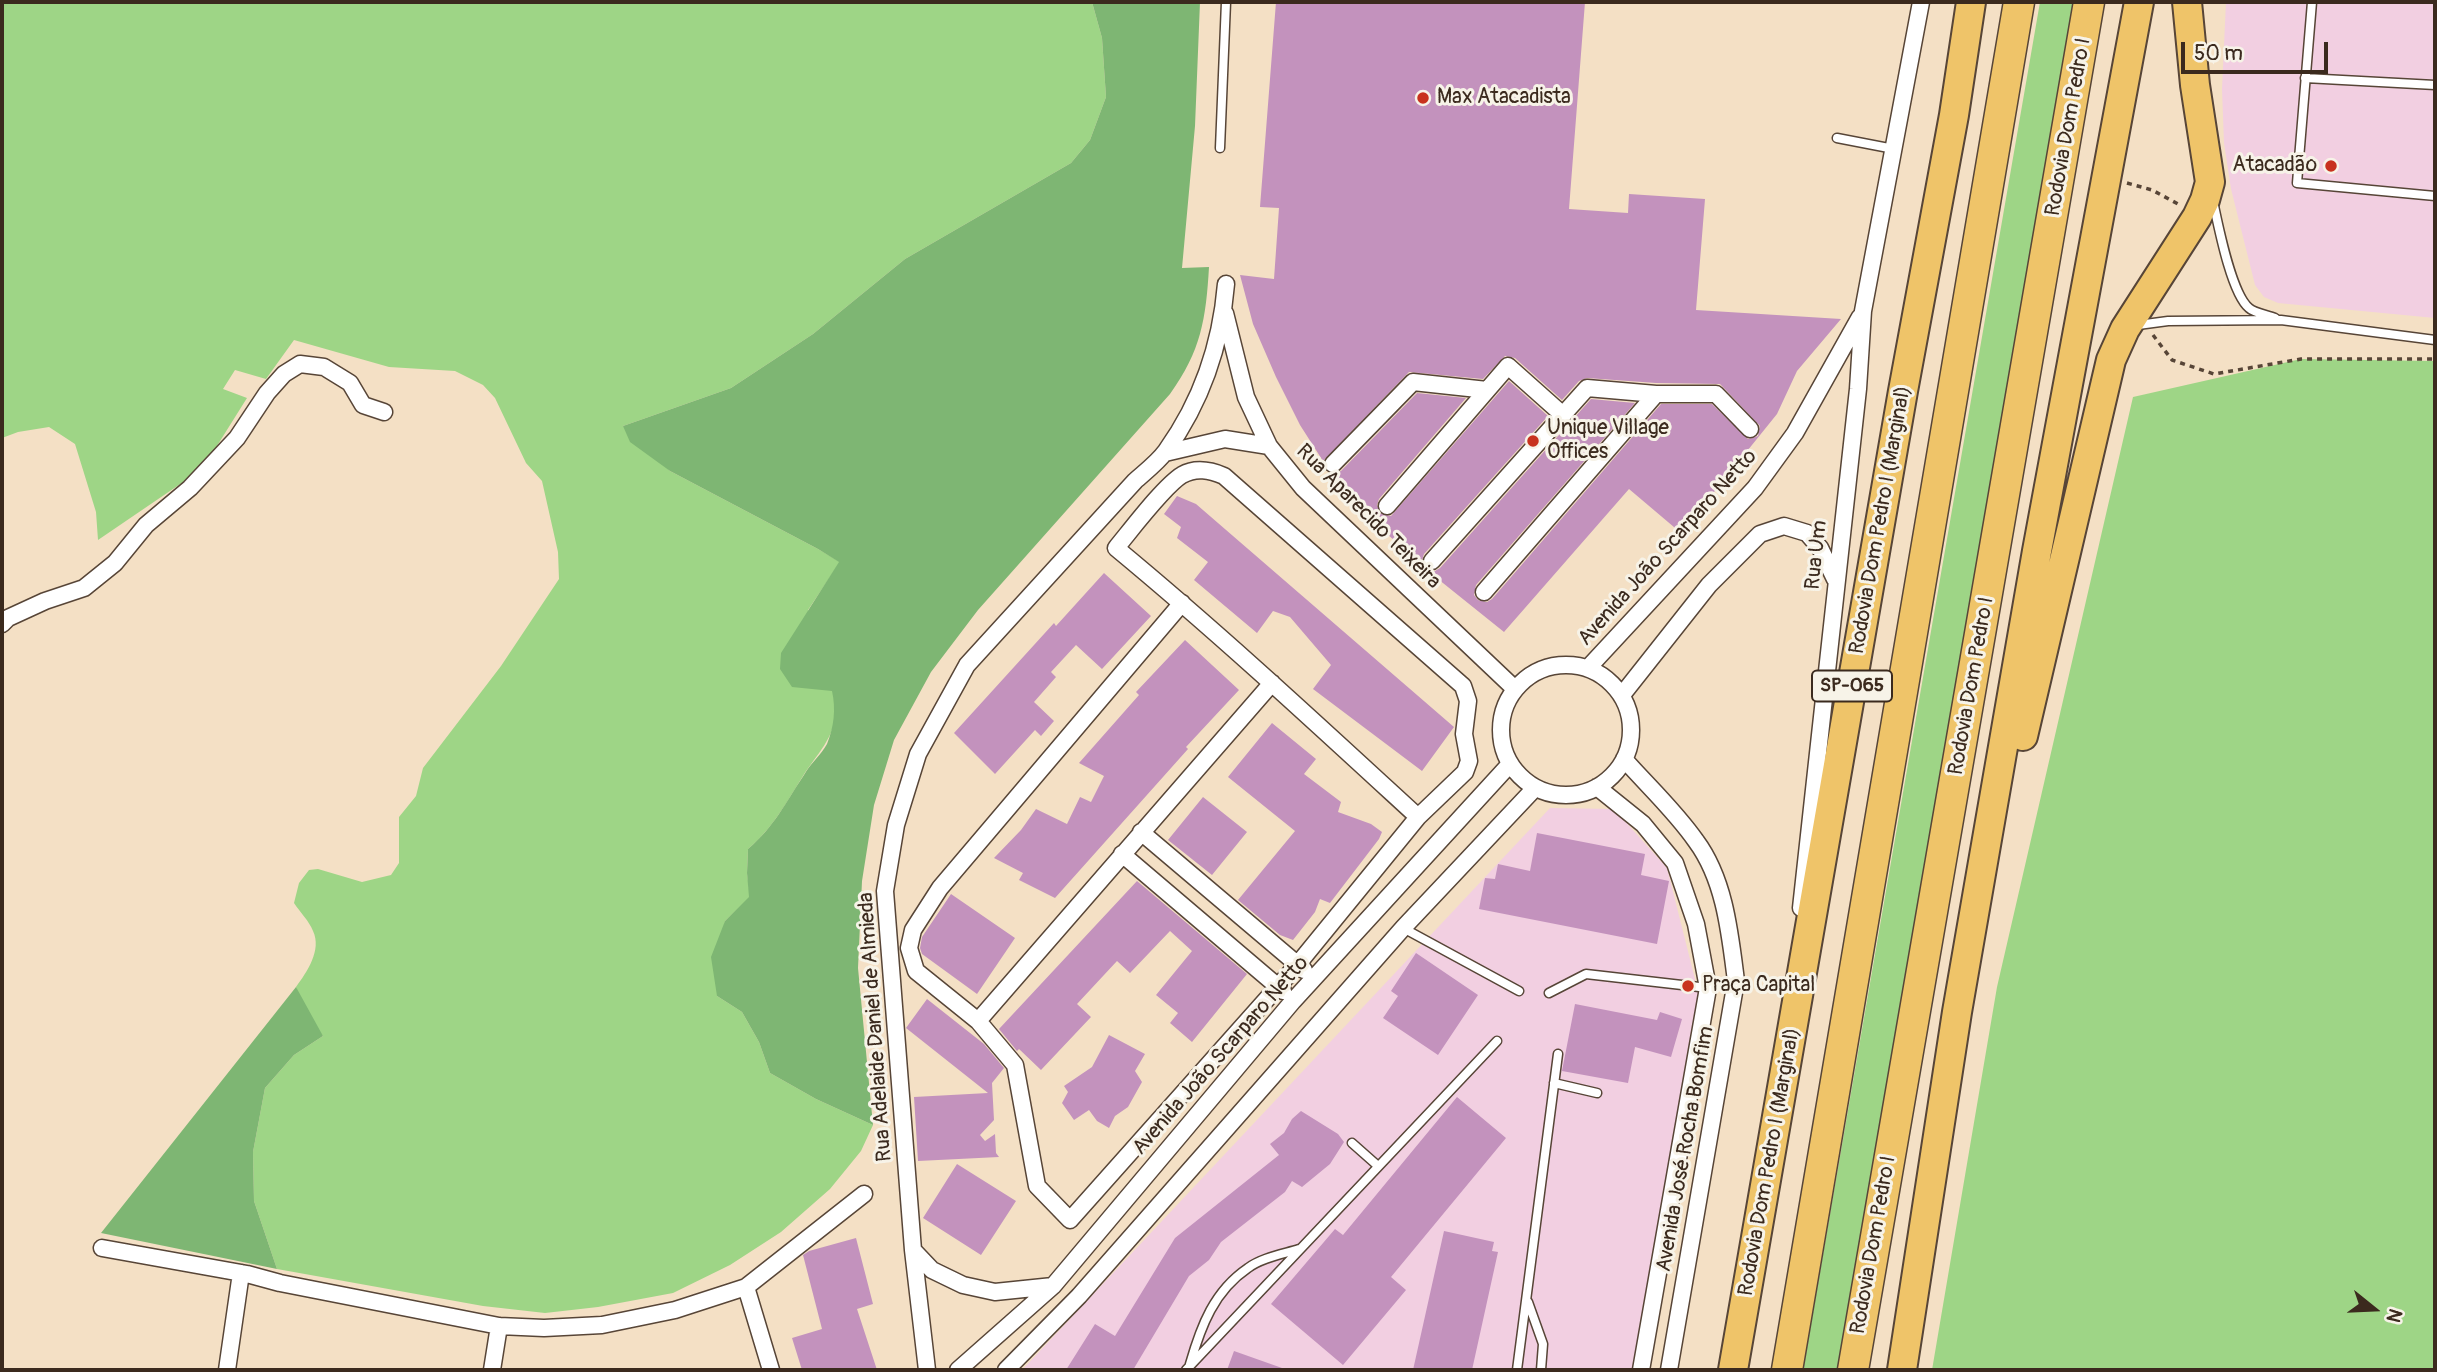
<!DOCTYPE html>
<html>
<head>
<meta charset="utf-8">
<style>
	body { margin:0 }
	#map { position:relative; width:2437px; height:1372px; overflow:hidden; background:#f4e0c5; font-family:Pangolin,sans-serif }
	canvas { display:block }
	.frame { position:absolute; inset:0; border:4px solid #3b2a1e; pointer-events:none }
	.north { position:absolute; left:2339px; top:1274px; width:70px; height:70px; -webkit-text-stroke:5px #f7f3e8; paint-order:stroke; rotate:108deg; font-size:19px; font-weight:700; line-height:28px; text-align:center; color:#3b2a1e }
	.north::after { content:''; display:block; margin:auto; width:24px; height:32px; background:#3b2a1e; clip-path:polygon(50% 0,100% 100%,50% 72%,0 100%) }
	.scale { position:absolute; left:2181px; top:42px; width:147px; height:32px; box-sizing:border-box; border:4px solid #3b2a1e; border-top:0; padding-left:9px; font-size:21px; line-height:24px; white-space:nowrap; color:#3b2a1e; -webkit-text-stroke:5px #f7f3e8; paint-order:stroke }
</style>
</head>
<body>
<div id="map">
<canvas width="2437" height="1372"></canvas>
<div class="frame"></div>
<div class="north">N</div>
<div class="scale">50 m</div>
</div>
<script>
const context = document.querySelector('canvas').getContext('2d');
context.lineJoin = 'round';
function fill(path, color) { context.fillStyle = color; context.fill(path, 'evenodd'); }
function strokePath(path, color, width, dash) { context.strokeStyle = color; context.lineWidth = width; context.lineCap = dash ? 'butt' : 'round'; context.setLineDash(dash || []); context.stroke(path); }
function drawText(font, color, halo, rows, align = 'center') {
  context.font = font + ' Pangolin,sans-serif'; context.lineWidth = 6; context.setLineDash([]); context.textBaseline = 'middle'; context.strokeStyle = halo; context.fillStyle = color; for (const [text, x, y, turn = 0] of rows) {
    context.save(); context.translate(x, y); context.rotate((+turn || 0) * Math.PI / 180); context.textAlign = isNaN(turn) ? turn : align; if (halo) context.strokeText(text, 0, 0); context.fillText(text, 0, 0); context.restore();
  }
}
const built = new Path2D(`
	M2226,2H2435V318L2278,303L2264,297L2255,285L2231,189L2224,143L2222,89Z
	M1550,808L1614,809L1667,868L1699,995L1634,1370H1022Z`);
const green = new Path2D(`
	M2,2H1092L1102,38L1106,97L1090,140L1071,163L905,259L813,334L731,388L623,426L670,471L818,549L840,562L808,610C816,636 835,684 836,709C836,737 816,755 803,776C786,803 773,828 748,849L747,873L750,897L725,921L717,996L742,1012L759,1042L770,1073L816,1099L873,1125L861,1151L830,1189L781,1232L730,1265L673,1293L598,1307L545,1313L483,1306L277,1269L254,1201L253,1152L265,1088L294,1055L323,1036L303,1014L296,987C307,972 322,950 313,931C309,921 300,912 294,903L299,883L309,870L318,869L362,882L391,875L399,863V817L416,796L423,768L501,666L559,579L558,552L542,481L526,463L495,398L483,385L455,371L389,367L294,340L266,379L235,370L223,389L247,398L215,449L192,476L98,540L96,512L75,444L49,427L18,432L2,438Z
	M2040,2H2076L2015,340L1839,1370H1803Z
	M2301,359L2435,361V1370H1932L1997,987L2133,397Z`);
const forest = new Path2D(`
	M1092,2H1200L1195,126L1182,268L1209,267C1206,319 1201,351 1170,394L978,610L931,672L894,740L874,805L862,881L858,968L873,1125L816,1099L770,1073L759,1042L742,1012L717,996L711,957L725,921L749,897L747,873L748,849C775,826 785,803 804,775C810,764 821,755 827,744C834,727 836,709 832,691L792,687L780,669L781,653L839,562L818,549L670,471L630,442L623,426L731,388L813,334L905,259L1071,163L1090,140L1106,97L1102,38Z
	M296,987L323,1036L294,1055L265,1088L253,1152L254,1201L277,1269L101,1233Z`);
const building = new Path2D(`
	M1276,2H1585L1569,209L1628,213L1629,194L1705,199L1696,310L1841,319L1797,371L1777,414L1681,533L1629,489L1504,632L1428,571H1435L1440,568L1591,399L1635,403L1476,585L1474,595L1478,600L1487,602L1492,599L1661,404H1712L1748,439L1758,436L1760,426L1720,384L1656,383L1587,378L1579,381L1562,400L1515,358L1505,356L1483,379L1409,372L1323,461L1300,425L1276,377L1253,324L1240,275L1274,279L1279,208L1260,207Z
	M1509,381L1548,416L1424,554L1422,560L1423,566L1377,525L1332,474L1341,471L1417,393L1466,398L1379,499L1377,505L1380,513L1391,516Z
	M1177,496L1196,504L1454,727L1422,771L1313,689L1331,665L1290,617L1273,611L1257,633L1194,580L1208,562L1177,538L1181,527L1164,514Z
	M1104,573L1151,616L1102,669L1076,645L1051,672L1056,677L1034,702L1054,721L1041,736L1035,730L995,774L954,733L1054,623L1056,626Z
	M1185,640L1239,690L1186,747L1188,749L1055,898L1019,880L1023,873L994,858L1021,830L1036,809L1067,824L1080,797L1091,802L1104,776L1079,763L1139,695L1136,692Z
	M1272,723L1316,759L1304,774L1341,802L1338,812L1371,824L1382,832L1379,839L1330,903L1320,899L1315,912L1293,940L1280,935L1238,900L1295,831L1228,777Z
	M1203,797L1247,832L1212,875L1168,840Z
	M1537,833L1645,854L1641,875L1669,881L1657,944L1479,909L1485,878L1495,879L1498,864L1530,871Z
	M1137,881L1247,974L1192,1042L1170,1023L1178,1013L1156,995L1192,951L1170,931L1130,973L1117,961L1077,1004L1091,1017L1041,1070L1019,1049L1017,1051L999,1029Z
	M951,894L1015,938L977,994L922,954L920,948L922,937Z
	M1416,953L1478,995L1438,1055L1383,1018L1398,996L1391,991Z
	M927,999L984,1044L1004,1068L992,1083L994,1120L980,1135L985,1141L995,1134L996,1153L999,1157L918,1161L914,1097L988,1093L906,1028Z
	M1575,1004L1657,1020L1660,1012L1682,1019L1671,1057L1635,1047L1628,1083L1562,1071Z
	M1109,1035L1145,1054L1135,1071L1142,1082L1128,1107L1115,1116L1109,1128L1097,1121L1089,1110L1074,1120L1062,1103L1068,1092L1064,1086L1092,1067Z
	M1457,1097L1506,1138L1391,1277L1406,1290L1343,1365L1271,1304L1335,1229L1343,1235Z
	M1301,1111L1338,1134L1344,1142L1330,1164L1302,1187L1292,1181L1285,1192L1221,1242L1209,1260L1189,1276L1133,1370H1066L1095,1324L1115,1336L1175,1238L1279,1155L1270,1144L1284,1133L1292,1119Z
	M957,1164L1016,1201L981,1255L923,1218Z
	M1444,1231L1494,1242L1492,1251L1498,1252L1472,1370H1413Z
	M856,1238L873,1304L857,1309L877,1370H802L792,1338L822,1329L803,1255L809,1251Z
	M1234,1351L1282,1368L1281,1370H1227Z`);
const path = new Path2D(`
	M2127,183L2152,190L2178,204
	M2153,335L2172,360L2214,374L2301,359H2435`);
const service = new Path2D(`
	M2312,2L2297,183L2435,196
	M2305,78L2435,85
	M1837,138L1894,149
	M1220,148L1226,2
	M2213,201C2218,224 2231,293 2249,308C2254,313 2268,315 2275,318
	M2138,325L2168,321L2281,320L2435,340
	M1403,928L1519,991
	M1549,993L1586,974L1708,988
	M1554,1083L1597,1093
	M1352,1143L1378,1166
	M1528,1302L1543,1344L1541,1370
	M1190,1364C1201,1326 1214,1291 1248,1268C1261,1258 1283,1254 1299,1249
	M1186,1370L1497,1041
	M1517,1370L1558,1054`);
const minor = new Path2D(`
	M1225,313L1246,397L1269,446L1303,488L1515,689
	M1165,453L1225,439L1269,446
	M1333,464L1413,382L1487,390
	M1387,506L1508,366L1563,415
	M1432,561L1587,388L1656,394H1716L1750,429
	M1484,592L1656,394
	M1182,603L940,888L913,930L909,948L916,971L978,1021L1015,1065L1037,1186L1070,1220L1298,964L1418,817L1465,772L1469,761L1464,734L1468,701L1463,686L1224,476C1210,470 1196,467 1182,475C1164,486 1131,530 1116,548C1220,634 1319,726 1418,817
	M2,624L8,618L45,601L84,588L115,563L146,525L190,488L237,438L267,393L284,374L300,364L324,367L350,383L363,405L384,412
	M1501 730a65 65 0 1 1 130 0a65 65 0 1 1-130 0Z
	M1588,668L1755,488L1795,433L1860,317
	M1622,695L1709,585L1760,534L1784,526L1807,533L1820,548L1835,579
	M1624,759C1648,786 1676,812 1696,841C1725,880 1730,934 1736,981L1669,1370
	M1597,787L1643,824L1675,863L1696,924L1708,988L1641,1370
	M1141,832L1304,970
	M1122,854L1283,991
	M1801,908L1858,389L1863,311L1921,2
	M978,1021L1272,683
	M102,1248L247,1274L280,1283L499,1326L544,1328L602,1325L675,1310L746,1287L864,1194
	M913,1250L932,1270L963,1285L995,1292L1053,1286
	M746,1287L771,1370
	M227,1370L241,1273
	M492,1370L499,1326
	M927,1370L913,1250L885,891L896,825L918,754L967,665L1135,481C1145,472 1158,462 1166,451C1201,402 1221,344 1226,284
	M958,1370L1053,1286L1293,1001L1510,764
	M1006,1370L1079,1296L1403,928L1535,788`);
const trunk = new Path2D(`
	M2023,736L2111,360L2125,329L2197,217L2205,200L2210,182L2195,85L2187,2
	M1733,1370L1903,391L1954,115L1971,2
	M1902,1370L1957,1012L2037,551L2139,2`);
const motorway = new Path2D(`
	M1787,1370L2019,2
	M1853,1370L2089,2`);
const markers = [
	[1423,98,7,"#c8321e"],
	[2331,166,7,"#c8321e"],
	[1533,441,7,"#c8321e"],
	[1688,986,7,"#c8321e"]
];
const shields = [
	[1852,686,80]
];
const shieldNames = [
	["SP-065",1852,686]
];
const poiNames = [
	["Max Atacadista",1437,98],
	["Atacadão",2317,166,"right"],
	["Unique Village",1547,429],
	["Offices",1547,453],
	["Praça Capital",1702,986]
];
const streetNames = [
	["Rodovia Dom Pedro I",2069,127,-80],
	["Rua Aparecido Teixeira",1368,517,45],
	["Rodovia Dom Pedro I (Marginal)",1881,520,-80],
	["Avenida João Scarparo Netto",1668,548,-48],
	["Rua Um",1817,555,-84],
	["Rodovia Dom Pedro I",1972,686,-80],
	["Rua Adelaide Daniel de Almieda",876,1027,-94],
	["Avenida João Scarparo Netto",1221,1056,-49],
	["Avenida José Rocha Bomfim",1686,1149,-80],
	["Rodovia Dom Pedro I (Marginal)",1770,1162,-80],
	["Rodovia Dom Pedro I",1874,1245,-80]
];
fill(built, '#f2cfe1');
fill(green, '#9ed586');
fill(forest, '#7eb673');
fill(building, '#c392bd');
strokePath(service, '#574537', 11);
strokePath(minor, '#574537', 19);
strokePath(trunk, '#574537', 32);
strokePath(motorway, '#574537', 33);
strokePath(path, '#574537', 3.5, [5, 5]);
strokePath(service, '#fff', 8);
strokePath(minor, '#fff', 16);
strokePath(trunk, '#efc469', 28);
strokePath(motorway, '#efc469', 30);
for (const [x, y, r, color] of markers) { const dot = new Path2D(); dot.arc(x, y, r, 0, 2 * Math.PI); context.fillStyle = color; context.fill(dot); strokePath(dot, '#f7f3e8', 2.5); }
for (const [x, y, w] of shields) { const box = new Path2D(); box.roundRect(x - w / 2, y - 15.5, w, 31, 5); context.fillStyle = '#f7f3e8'; context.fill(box); strokePath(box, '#3b2a1e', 2); }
drawText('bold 19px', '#3b2a1e', null, shieldNames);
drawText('21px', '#3b2a1e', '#f7f3e8', poiNames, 'left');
drawText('21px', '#3b2a1e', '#f7f3e8', streetNames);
</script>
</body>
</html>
